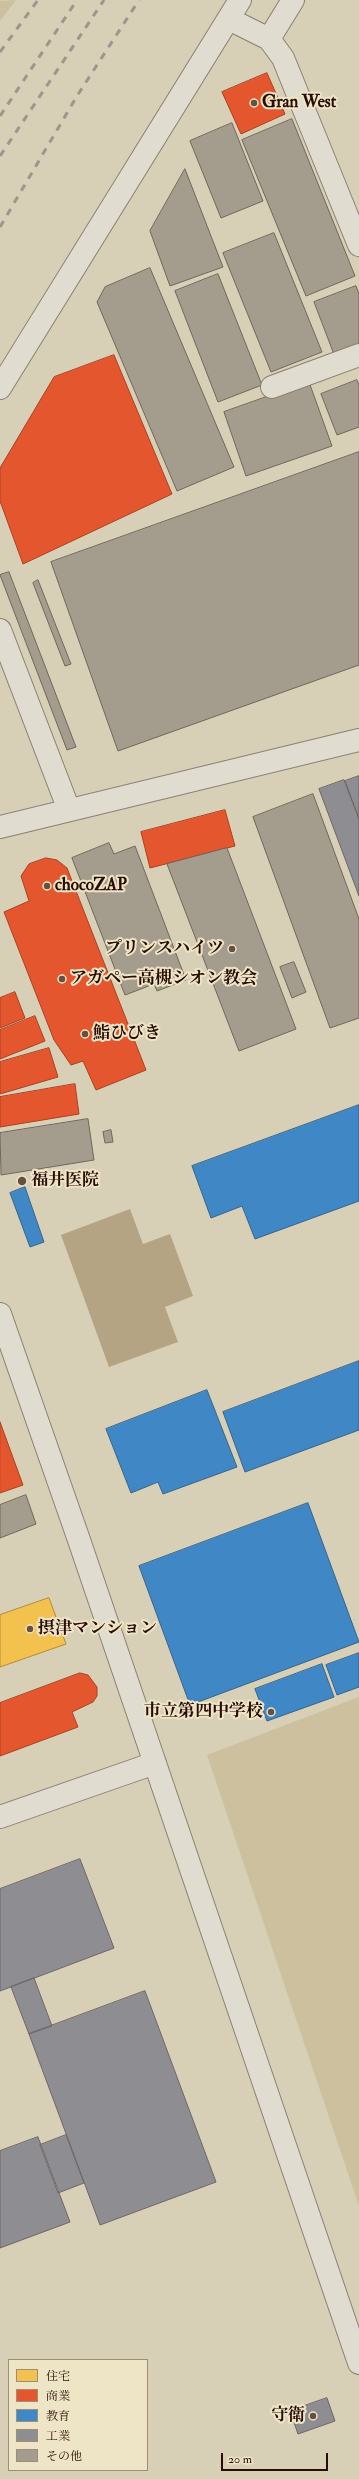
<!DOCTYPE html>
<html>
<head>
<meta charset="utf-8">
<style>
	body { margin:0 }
	#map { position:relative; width:359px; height:2479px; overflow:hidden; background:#d7cfb6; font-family:"IM FELL Double Pica","Noto Serif JP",serif }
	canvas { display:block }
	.legend { position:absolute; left:8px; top:2359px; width:140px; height:112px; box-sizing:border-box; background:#eee4c6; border:1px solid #9f8e77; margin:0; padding:5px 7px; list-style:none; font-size:12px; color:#290c01 }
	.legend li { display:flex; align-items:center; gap:8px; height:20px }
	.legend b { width:20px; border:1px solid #9f8e77 }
	.scale { position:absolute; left:221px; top:2453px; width:107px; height:18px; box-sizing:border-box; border:2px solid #290c01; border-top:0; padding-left:5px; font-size:12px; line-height:14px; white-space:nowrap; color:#290c01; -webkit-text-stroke:3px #eee4c6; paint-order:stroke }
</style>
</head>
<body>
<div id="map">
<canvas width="359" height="2479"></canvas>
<ul class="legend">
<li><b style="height:11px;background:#f2c14e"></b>住宅</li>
<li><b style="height:11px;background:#e4572e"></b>商業</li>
<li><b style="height:11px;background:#3f88c5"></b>教育</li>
<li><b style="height:11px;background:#8d8d92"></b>工業</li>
<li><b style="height:11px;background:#a49c8c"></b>その他</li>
</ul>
<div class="scale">20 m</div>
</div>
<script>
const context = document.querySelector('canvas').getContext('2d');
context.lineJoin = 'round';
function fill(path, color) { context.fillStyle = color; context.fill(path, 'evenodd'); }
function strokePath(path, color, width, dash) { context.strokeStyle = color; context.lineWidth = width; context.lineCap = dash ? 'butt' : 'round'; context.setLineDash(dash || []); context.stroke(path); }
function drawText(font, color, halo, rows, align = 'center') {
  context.font = font + ' "IM FELL Double Pica","Noto Serif JP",serif'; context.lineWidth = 4; context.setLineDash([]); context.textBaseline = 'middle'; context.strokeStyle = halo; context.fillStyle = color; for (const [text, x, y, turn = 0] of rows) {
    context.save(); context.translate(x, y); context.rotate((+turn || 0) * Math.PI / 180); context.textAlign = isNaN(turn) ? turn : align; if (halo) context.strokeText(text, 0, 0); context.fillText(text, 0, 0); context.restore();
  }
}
const green = new Path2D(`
	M16,0L0,21V1Z
	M359,1697V2206L207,1755Z`);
const water = new Path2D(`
	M130,1209L143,1244L170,1234L193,1296L165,1307L178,1342L109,1367L61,1235Z`);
const homes = new Path2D(`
	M49,1598L66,1644L0,1667V1615Z`);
const shops = new Path2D(`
	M267,73L285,114L241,134L222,92Z
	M114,355L172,494L23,564L0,501V468L54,377Z
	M225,810L235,846L150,868L141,832Z
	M46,858L57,860L67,868L146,1070L96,1090L83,1061L71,1065L54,1040L4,912L29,901L21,876L29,864Z
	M15,992L25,1018L0,1028V998Z
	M35,1016L45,1041L0,1059V1030Z
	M49,1048L58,1077L0,1094V1062Z
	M75,1084L79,1114L0,1127V1097Z
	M0,1422L23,1485L0,1493Z
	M80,1673L88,1675L97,1687V1696L93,1702L72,1712L78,1727L0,1756V1703Z`);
const schools = new Path2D(`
	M359,1105V1201L255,1239L242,1206L211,1218L192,1166Z
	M25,1187L44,1242L30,1247L10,1193Z
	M359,1361V1430L245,1472L223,1412Z
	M207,1390L237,1467L163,1494L158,1482L131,1493L106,1429Z
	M308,1503L359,1642L190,1705L139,1566Z
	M359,1653V1687L337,1695L326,1665Z
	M322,1664L334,1697L267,1721L255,1689Z`);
const industry = new Path2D(`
	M359,776V819L345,781Z
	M344,780L359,819V896L319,789Z
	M80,1859L114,1948L0,1991V1889Z
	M34,1978L52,2026L29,2034L11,1987Z
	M145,1991L216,2182L100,2225L29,2034Z
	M66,2135L84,2183L58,2193L40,2145Z
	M38,2137L70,2222L0,2248V2151Z
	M327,2398L335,2421L298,2434L290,2411Z`);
const building = new Path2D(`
	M292,119L355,276L306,296L242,140Z
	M232,123L263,201L221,218L190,141Z
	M185,169L223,267L170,286L150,231Z
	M274,233L322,352L271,372L223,253Z
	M150,268L234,467L177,491L97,302L105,287Z
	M218,274L262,385L218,402L175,291Z
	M356,286L359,294V348L335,357L314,302Z
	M357,380L359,385V427L337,435L321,394Z
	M309,382L332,446L246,476L224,412Z
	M359,452V665L118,751L51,562Z
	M9,572L76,747L67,750L0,575Z
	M38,580L71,664L65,666L33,583Z
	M313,794L359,919V1018L330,1028L253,817Z
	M109,843L114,854L135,846L186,980L157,991L154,984L125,995L72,858Z
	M227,848L296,1029L239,1051L167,864Z
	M294,962L306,992L292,998L280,967Z
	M88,1119L94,1160L1,1175L0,1133Z
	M111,1130L113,1142L105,1143L103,1132Z
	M26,1495L36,1524L0,1538V1505Z`);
const minor = new Path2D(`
	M229,19L269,39L283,58L359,245
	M269,39L293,0
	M272,387L359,355
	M0,388L240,0
	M0,630L69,810
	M0,827L359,740
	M0,1314L79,1540L359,2363
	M0,1817L155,1763`);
const rail = new Path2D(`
	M0,52L38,0
	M0,116L77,0
	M0,156L104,0
	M0,227L77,96L139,0`);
const markers = [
	[254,103,4,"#665040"],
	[47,886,4,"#665040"],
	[232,949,4,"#665040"],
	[62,979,4,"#665040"],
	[85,1034,4,"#665040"],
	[22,1181,5,"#665040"],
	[30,1629,4,"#665040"],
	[271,1712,4,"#665040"],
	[313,2416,4,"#665040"]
];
const poiNames = [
	["Gran West",262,103],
	["chocoZAP",55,886],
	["プリンスハイツ",224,949,"right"],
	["アガペー高槻シオン教会",70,979],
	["鮨ひびき",93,1034],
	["福井医院",31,1181],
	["摂津マンション",38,1629],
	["市立第四中学校",263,1712,"right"],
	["守衛",305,2416,"right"]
];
fill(green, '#cdc09f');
fill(water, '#b4a484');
fill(homes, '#f2c14e');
strokePath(homes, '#b68b37', 1);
fill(shops, '#e4572e');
strokePath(shops, '#ac4020', 1);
fill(schools, '#3f88c5');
strokePath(schools, '#38638a', 1);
fill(industry, '#8d8d92');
strokePath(industry, '#6f6666', 1);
fill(building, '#a49c8c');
strokePath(building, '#70675a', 1);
strokePath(minor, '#898072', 24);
strokePath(minor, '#e0dccf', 22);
strokePath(rail, '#9c968c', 3, [7, 7]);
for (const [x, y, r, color] of markers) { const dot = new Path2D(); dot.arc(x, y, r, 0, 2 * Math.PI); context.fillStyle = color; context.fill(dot); strokePath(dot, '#eee4c6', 1.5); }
drawText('bold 17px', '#290c01', '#eee4c6', poiNames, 'left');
</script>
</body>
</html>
